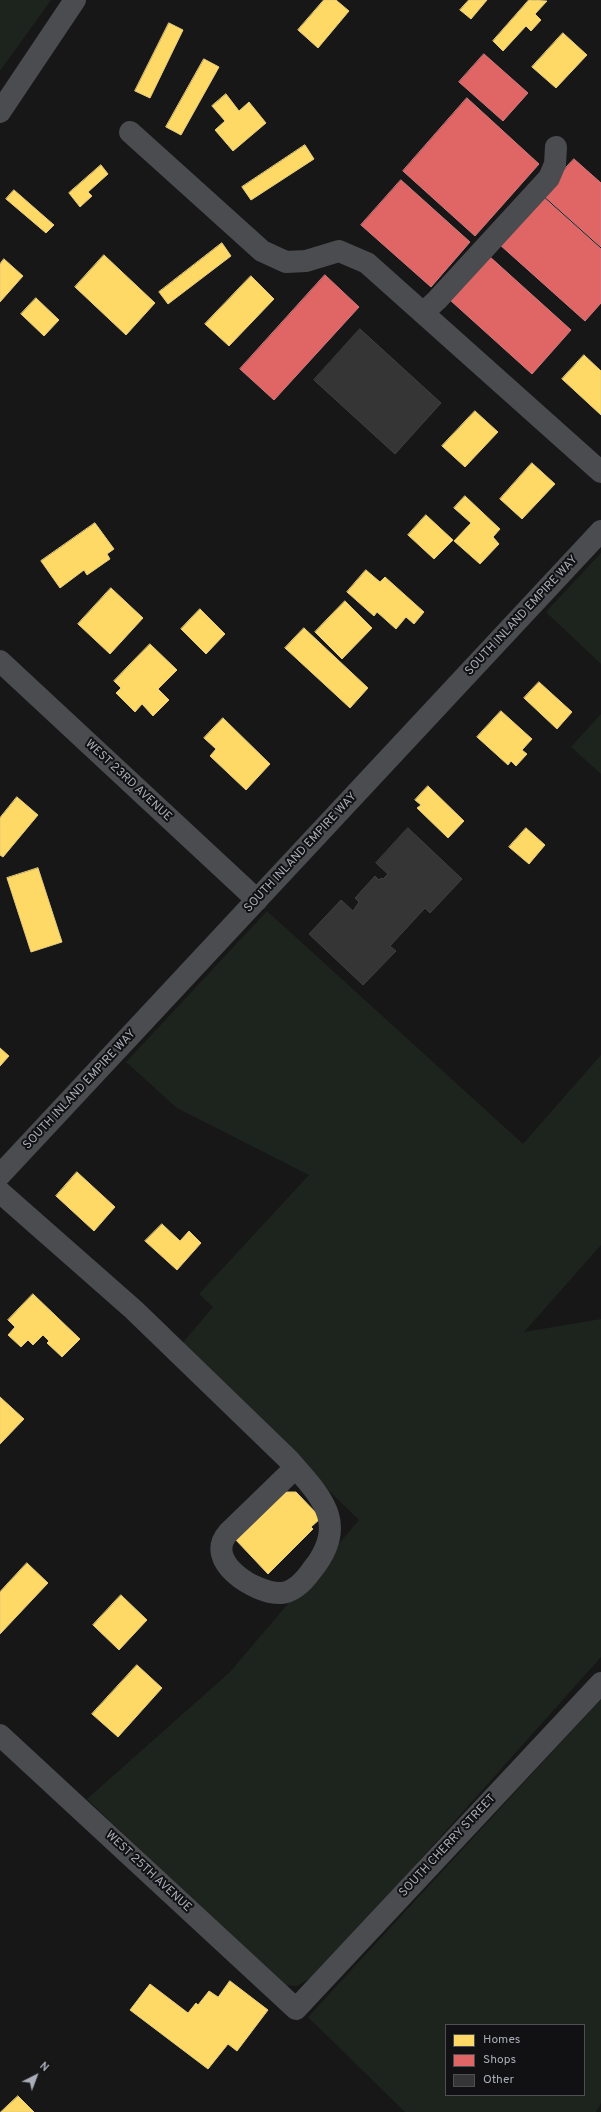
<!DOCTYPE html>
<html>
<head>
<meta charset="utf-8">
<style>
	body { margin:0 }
	#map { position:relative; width:601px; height:2112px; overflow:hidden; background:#171717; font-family:Overpass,sans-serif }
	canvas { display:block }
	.legend { position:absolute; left:445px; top:2024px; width:140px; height:72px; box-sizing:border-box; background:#111113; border:1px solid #4d4f55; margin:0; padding:5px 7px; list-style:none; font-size:12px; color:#a8adb8 }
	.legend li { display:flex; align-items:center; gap:8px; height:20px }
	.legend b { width:20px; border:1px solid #4d4f55 }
	.north { position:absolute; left:16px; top:2056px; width:40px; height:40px; -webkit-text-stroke:3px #111113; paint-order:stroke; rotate:42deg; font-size:11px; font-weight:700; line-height:16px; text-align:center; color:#a8adb8 }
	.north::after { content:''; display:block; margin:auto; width:14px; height:18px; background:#a8adb8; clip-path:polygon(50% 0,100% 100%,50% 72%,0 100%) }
</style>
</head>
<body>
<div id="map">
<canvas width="601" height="2112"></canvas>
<ul class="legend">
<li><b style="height:11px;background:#ffd966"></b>Homes</li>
<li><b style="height:11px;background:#e06666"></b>Shops</li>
<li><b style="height:11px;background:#353536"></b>Other</li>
</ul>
<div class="north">N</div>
</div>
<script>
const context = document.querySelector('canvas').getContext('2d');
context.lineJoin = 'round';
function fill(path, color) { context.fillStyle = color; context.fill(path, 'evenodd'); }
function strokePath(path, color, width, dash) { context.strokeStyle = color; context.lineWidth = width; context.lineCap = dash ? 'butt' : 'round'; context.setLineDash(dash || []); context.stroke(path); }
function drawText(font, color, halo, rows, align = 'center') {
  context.font = font + ' Overpass,sans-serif'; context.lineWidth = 4; context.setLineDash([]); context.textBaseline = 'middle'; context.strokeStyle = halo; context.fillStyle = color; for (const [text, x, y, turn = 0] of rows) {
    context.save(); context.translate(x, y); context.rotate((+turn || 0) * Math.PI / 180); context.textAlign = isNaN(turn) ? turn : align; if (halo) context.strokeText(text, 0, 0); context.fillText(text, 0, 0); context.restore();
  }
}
const green = new Path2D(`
	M0,0H51L0,71Z
	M601,553V664L546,612Z
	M601,714V774L571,747Z
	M267,911L523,1144L601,1055V1245L524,1332L601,1319V1657L319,1973L297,1986L280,1985L87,1799L230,1672L359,1520L180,1346L213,1307L199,1294L309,1175L177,1108L126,1062Z
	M601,1699V2103L596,2112H405L308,2017ZM446,2025H584V2095H446Z`);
const homes = new Path2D(`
	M324,0H336L349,11L318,48L298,30Z
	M469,0H487L471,19L460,10Z
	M529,0L547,1L535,14L541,20L531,31L526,26L503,51L493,41Z
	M169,23L183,30L150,98L135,91Z
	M563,33L587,55L556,88L532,67Z
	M204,59L219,67L181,135L166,127Z
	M226,94L239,111L249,102L266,123L233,151L215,130L225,121L212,106Z
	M305,145L314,159L251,200L242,187Z
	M101,165L108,174L88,192L92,196L80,207L69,193Z
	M14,190L54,225L46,233L6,199Z
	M222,243L231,256L168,304L159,292Z
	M104,255L155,303L126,335L75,287Z
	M4,259L23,276L0,302V264Z
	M251,276L274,299L229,346L205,324Z
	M36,298L59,320L44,336L21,314Z
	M584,355L601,371V415L562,379Z
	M475,411L498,432L465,467L442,446Z
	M532,463L555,484L522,519L500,499Z
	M465,496L500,529L493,537L499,544L480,564L454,541L471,523L454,508Z
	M426,515L453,540L434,559L408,535Z
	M95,523L114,549L107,554L110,559L87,575L84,570L60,588L41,561Z
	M366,570L380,582L385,577L424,612L414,624L406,617L396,629L377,612L374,616L347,592Z
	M111,588L143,618L110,654L78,624Z
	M345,601L372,628L342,659L315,632Z
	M200,609L225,634L206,654L181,629Z
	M304,628L368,688L350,708L285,648Z
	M150,644L177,670L158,689L169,700L153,716L142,704L135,712L116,693L121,688L114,681Z
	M539,682L572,712L557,729L524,698Z
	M501,711L532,739L522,750L527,754L516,766L511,761L508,765L477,737Z
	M223,718L270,764L246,790L210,756L216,749L204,738Z
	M428,786L464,821L448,838L417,808L421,805L415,800Z
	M17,797L38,815L3,857L0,855V818Z
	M526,828L545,845L529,864L509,847Z
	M38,868L62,942L31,952L7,878Z
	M0,1048L9,1056L0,1066Z
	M77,1172L115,1207L94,1231L56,1196Z
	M162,1224L180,1241L189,1231L201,1243L177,1270L145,1241Z
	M33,1294L80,1339L62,1357L47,1343L49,1341L43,1335L33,1345L28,1340L21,1347L8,1335L15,1327L8,1320Z
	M0,1397L24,1419L0,1444Z
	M283,1492H296L321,1518L311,1527L313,1529L268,1574L235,1539Z
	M27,1563L48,1583L0,1634V1592Z
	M121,1595L147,1620L119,1650L93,1625Z
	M137,1665L162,1688L118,1737L92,1714Z
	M230,1981L268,2010L237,2051L228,2044L208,2069L130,2010L150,1984L188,2013L196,2003L198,2005L209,1991L218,1997Z
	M18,2096L34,2112H1Z`);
const shops = new Path2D(`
	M484,54L528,93L503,121L459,82Z
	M467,98L539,164L475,236L403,171Z
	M574,159L601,183V247L542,194Z
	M401,180L470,242L431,287L361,225Z
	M542,196L601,249V303L585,321L499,244Z
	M489,256L571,330L532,374L450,300Z
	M325,275L359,307L274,400L240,369Z`);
const building = new Path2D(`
	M360,329L441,403L395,454L314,380Z
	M408,828L462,879L430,913L425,908L390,946L396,951L363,985L309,934L341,900L353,911L359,902L355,898L375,876L379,880L381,878L383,879L388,874L376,863Z`);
const minor = new Path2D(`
	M0,112L75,0
	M130,132L262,251L286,262L306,261L339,251L367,263L601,472
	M423,313L437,300L549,178L555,164L556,147
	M0,661L257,900
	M0,1175L601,531
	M0,1192L134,1310L289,1460C321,1497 350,1523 312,1570C305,1580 295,1592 281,1593C255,1594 203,1561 228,1533L295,1468
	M0,1735L296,2009L601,1683`);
const streetNames = [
	["SOUTH INLAND EMPIRE WAY",522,616,-47],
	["WEST 23RD AVENUE",128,781,43],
	["SOUTH INLAND EMPIRE WAY",301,853,-47],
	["SOUTH INLAND EMPIRE WAY",80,1090,-47],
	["SOUTH CHERRY STREET",448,1846,-47],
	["WEST 25TH AVENUE",148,1872,43]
];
fill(green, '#1d241e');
fill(homes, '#ffd966');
strokePath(homes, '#e5cc7f', 1);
fill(shops, '#e06666');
strokePath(shops, '#cf7b7f', 1);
fill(building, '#353536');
strokePath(building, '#3f4043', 1);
strokePath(minor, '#4b4c50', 22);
drawText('12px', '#a8adb8', '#111113', streetNames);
</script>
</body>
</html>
